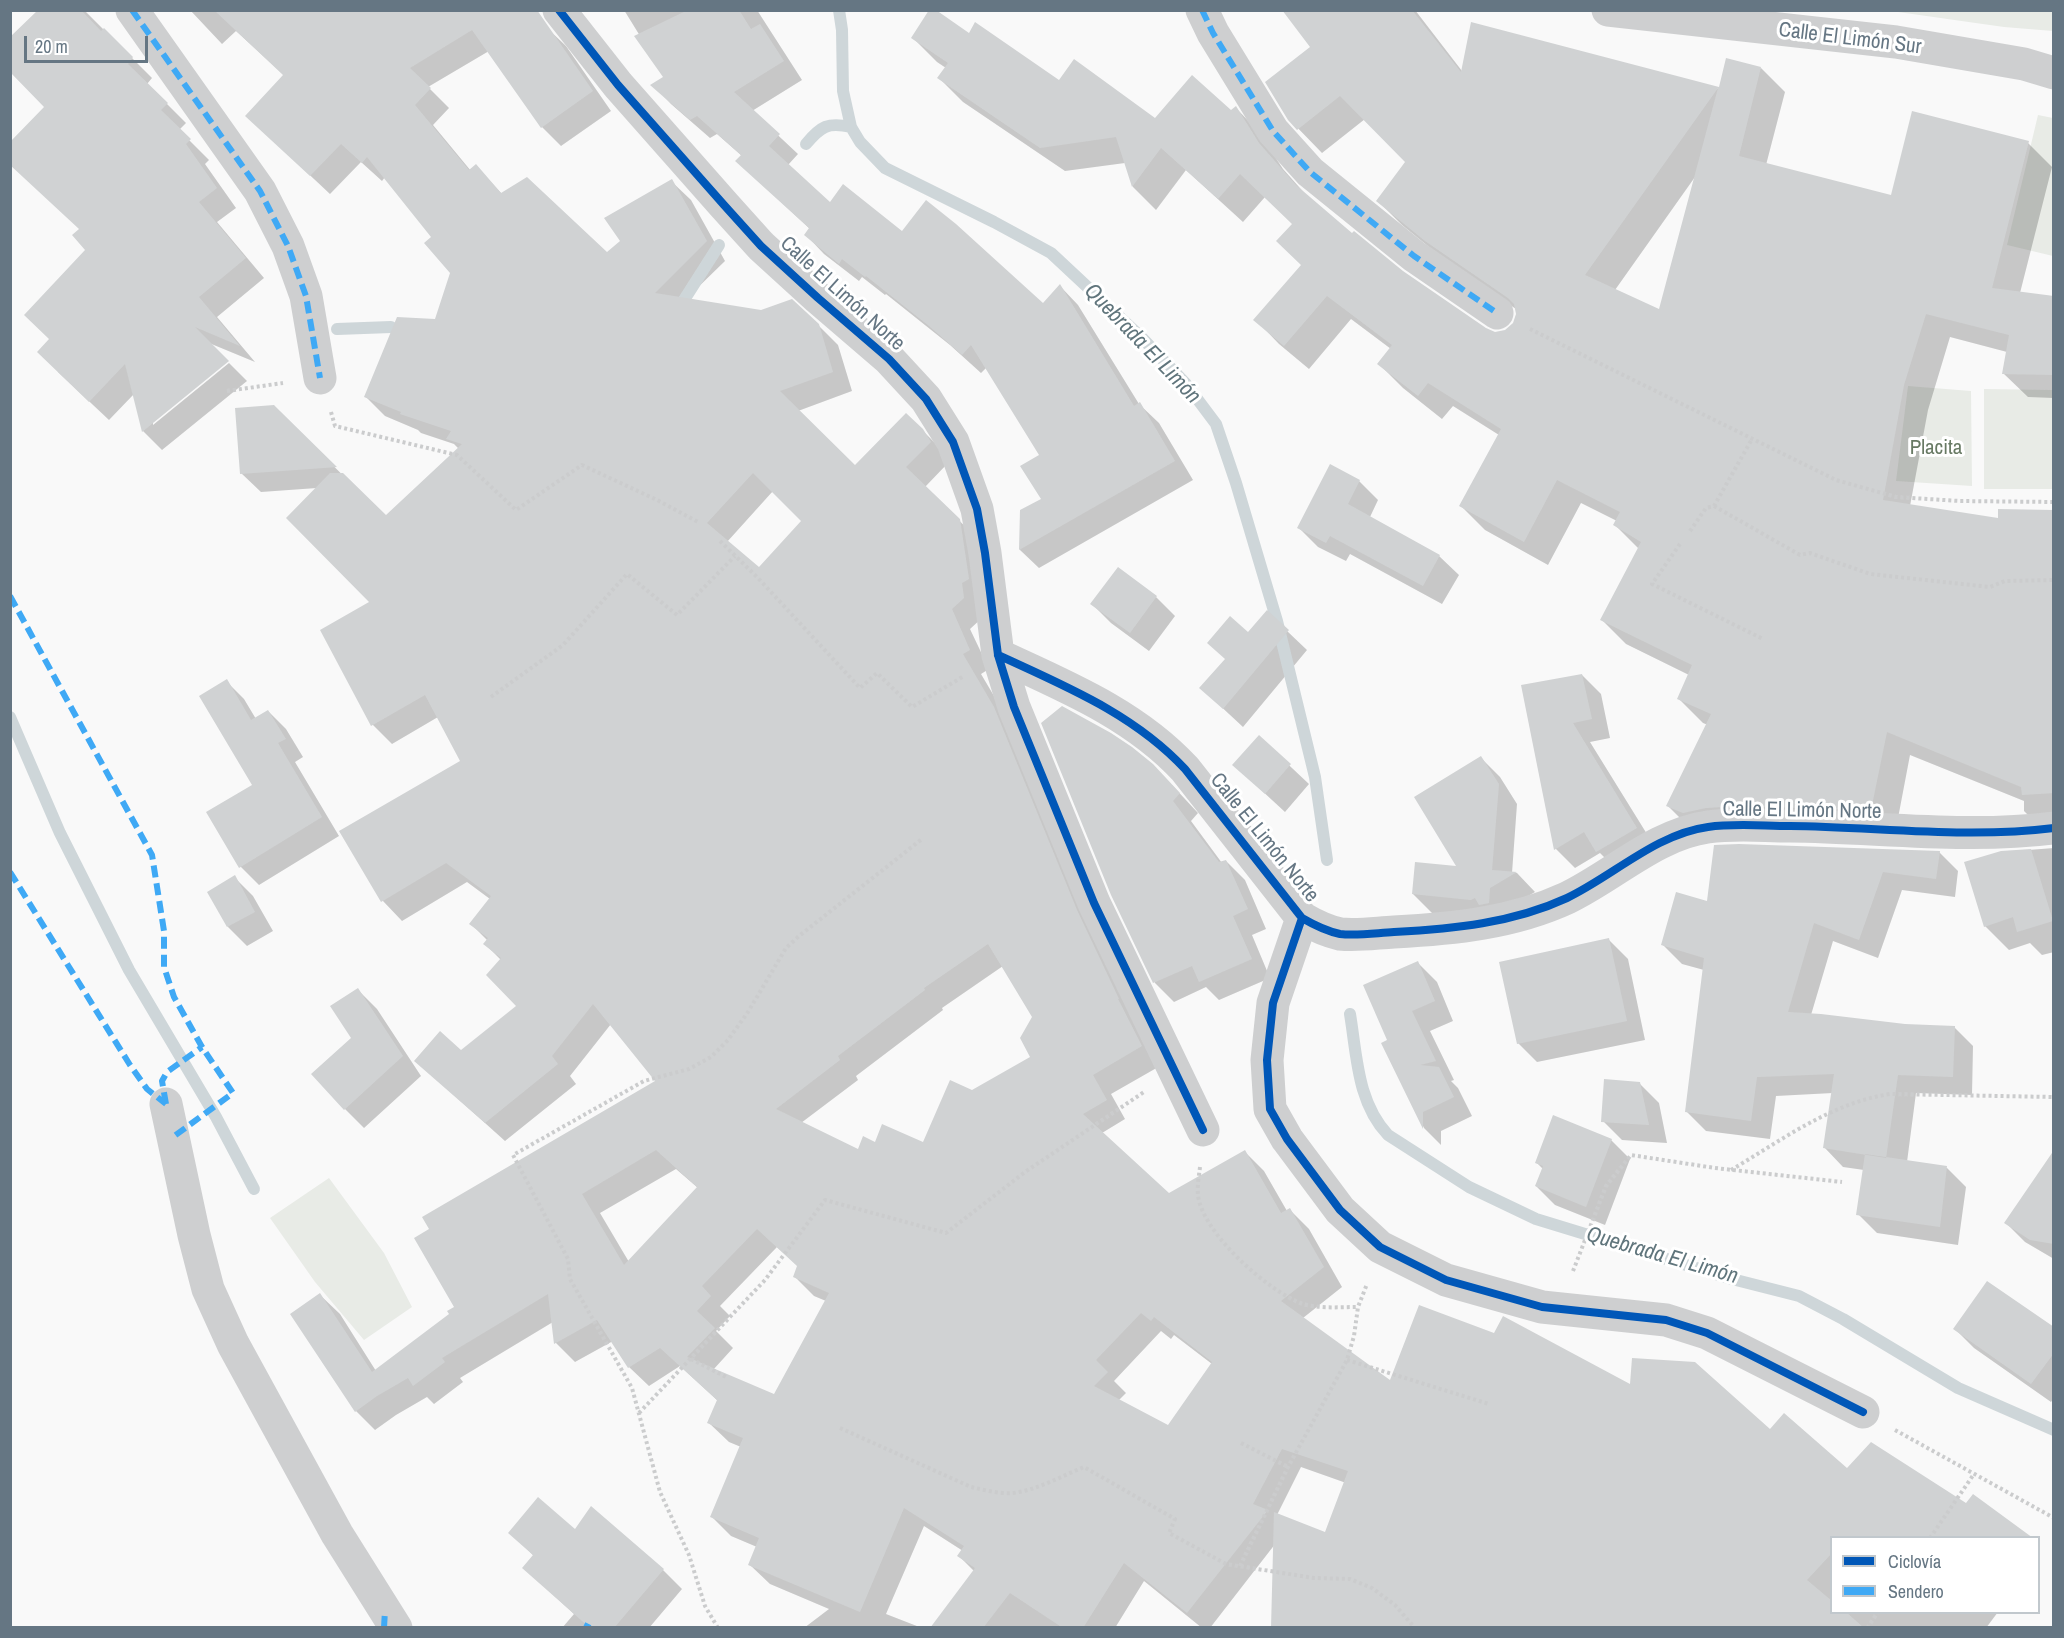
<!DOCTYPE html>
<html>
<head>
<meta charset="utf-8">
<style>
	body { margin:0 }
	#map { position:relative; width:2064px; height:1638px; overflow:hidden; background:#f9f9f9; font-family:"Archivo Narrow",sans-serif }
	canvas { display:block }
	.frame { position:absolute; inset:0; border:12px solid #657683; pointer-events:none }
	.legend { position:absolute; left:1830px; top:1536px; width:210px; height:78px; box-sizing:border-box; background:#fff; border:2px solid #c1c8cd; margin:0; padding:8px 10px; list-style:none; font-size:18px; color:#657683 }
	.legend li { display:flex; align-items:center; gap:12px; height:30px }
	.legend b { width:30px; border:2px solid #c1c8cd }
	.scale { position:absolute; left:24px; top:36px; width:124px; height:27px; box-sizing:border-box; border:3px solid #657683; border-top:0; padding-left:8px; font-size:18px; line-height:21px; white-space:nowrap; color:#657683; -webkit-text-stroke:4px #fff; paint-order:stroke }
</style>
</head>
<body>
<div id="map">
<canvas width="2064" height="1638"></canvas>
<div class="frame"></div>
<ul class="legend">
<li><b style="height:8px;background:#0057b8"></b>Ciclovía</li>
<li><b style="height:8px;background:#3fa9f5"></b>Sendero</li>
</ul>
<div class="scale">20 m</div>
</div>
<script>
const context = document.querySelector('canvas').getContext('2d');
context.lineJoin = 'round';
function fill(path, color) { context.fillStyle = color; context.fill(path, 'evenodd'); }
function strokePath(path, color, width, dash) { context.strokeStyle = color; context.lineWidth = width; context.lineCap = dash ? 'butt' : 'round'; context.setLineDash(dash || []); context.stroke(path); }
function drawText(font, color, halo, rows, align = 'center') {
  context.font = font + ' "Archivo Narrow",sans-serif'; context.lineWidth = 6; context.setLineDash([]); context.textBaseline = 'middle'; context.strokeStyle = halo; context.fillStyle = color; for (const [text, x, y, turn = 0] of rows) {
    context.save(); context.translate(x, y); context.rotate((+turn || 0) * Math.PI / 180); context.textAlign = isNaN(turn) ? turn : align; if (halo) context.strokeText(text, 0, 0); context.fillText(text, 0, 0); context.restore();
  }
}
const green = new Path2D(`
	M1891,11H2053V31L2004,27Z
	M2038,115L2053,118V256L2007,245Z
	M1908,386L1971,391L1972,486L1896,481Z
	M1984,389L2053,390V489H1984Z
	M329,1178L384,1253L412,1307L364,1340L315,1282L270,1218Z`);
const shadow = new Path2D(`
	M35,10H84L152,78L147,84L186,123L179,130L209,160L205,164L236,208L217,222L264,278L217,317L255,362L209,343L153,421V425L229,363L247,381L162,450L143,431L134,394L109,420L58,372L51,339L87,250L46,107L38,13Z
	M190,10H520L546,27L566,46L611,111L561,146L542,127L489,51L428,87L449,108L433,125L471,171L476,166L502,194L607,254L622,241L671,181L691,200L725,261L686,299L818,325L838,345L852,391L798,411L855,467L922,430L942,450L949,462L925,487L979,540L982,618L970,629L989,669L981,674L1013,728L1160,1066L1111,1094L1125,1119L1102,1133L1169,1194L1245,1152L1264,1171L1287,1211L1290,1210L1309,1229L1342,1287L1303,1318L1391,1382L1632,1386L1770,1431L1847,1471L1967,1505L2014,1526L1832,1538V1612H1998L1986,1628H1310L1349,1484L1301,1467L1275,1519L1286,1530L1210,1628H1202L1144,1581L1115,1628H932L974,1571L959,1556L963,1551L924,1526L886,1614L922,1628H804L829,1609L770,1584L750,1565L757,1547L731,1536L712,1517L741,1447L729,1442L709,1423L718,1401L680,1366L649,1386L629,1367L613,1341L575,1362L556,1343L553,1322L460,1378L463,1382L434,1404L427,1397L396,1415L375,1430L356,1411L320,1295L340,1314L376,1371L451,1315L657,1082L611,1024L570,1076L576,1084L505,1141L416,1061L461,1052L519,1006L501,960L485,944L488,941L471,924L490,899L467,882L402,921L383,901L341,831L462,761L438,717L392,744L373,725L372,602L317,488L261,492L241,473L274,407L386,518L459,449L454,444L421,433L418,430L385,416L366,397L436,321L451,273L433,238L385,177L382,181L361,162L330,194L267,135L285,76L236,31L222,44ZM773,491L803,522L759,569L727,542ZM1003,966L1033,1017L1032,1057L972,1092L924,1144H876L858,1151L801,1123L858,1080L856,1076L943,1010L942,1008ZM676,1169L698,1188L629,1262L600,1213ZM777,1247L799,1267L795,1277L814,1296L826,1301L775,1396L713,1370L733,1348L716,1331L730,1316L720,1306ZM1161,1331L1171,1339L1174,1335L1212,1364L1169,1427L1118,1401L1126,1393L1114,1381Z
	M624,10H757L802,80L752,111L798,154L788,165L830,204L902,233L1043,305L1060,286L1078,305L1139,404L1159,423L1193,480L1039,568L1020,550L1022,511L1043,499L1041,455L987,367L981,373L950,345L886,294L885,295L862,277L859,281L824,254L806,235L810,229L737,161L742,156L717,134L710,138L671,104L653,85L666,78Z
	M1284,10H1415L1462,71L1472,24L1720,89L1761,68L1785,92L1766,165L1892,197L2028,143L2052,167L2020,293L2054,298V398L2028,397L2004,374L2007,352L1950,337L1928,410L1910,506L2000,520L2054,511V835H2048L2024,811V801L1910,755L1895,834L1692,830L1668,806L1708,725L1703,723L1679,699L1689,675L1626,644L1602,620L1639,549L1614,524L1617,521L1581,503L1548,565L1485,530L1461,506L1499,435L1453,406L1442,419L1403,388L1379,364L1391,349L1351,319L1309,369L1279,344L1256,320L1302,266L1293,224L1265,197L1243,222L1186,170L1156,210L1133,187L1125,163L1065,171L963,102L939,78L946,68L937,62L913,38L969,35L1060,82L1155,120L1231,112L1236,108L1259,132L1283,169L1307,196L1353,235L1402,273L1486,330L1495,333L1505,332L1513,325L1517,315L1516,309L1451,265L1402,225L1378,201L1407,162L1365,119L1322,153L1289,119L1312,47ZM1695,177L1660,311L1615,290Z
	M1359,481L1378,500L1370,517L1439,556L1459,575L1442,604L1350,554L1346,561L1318,547L1299,528Z
	M1156,597L1175,616L1149,651L1111,623L1092,604Z
	M1267,612L1307,650L1243,727L1201,688Z
	M1582,675L1601,694L1610,738L1590,742L1655,847L1617,870L1600,853L1575,868L1556,849L1523,687Z
	M226,681L244,699L256,719L268,711L286,729L303,757L295,762L339,836L259,885L241,867L208,813L254,785Z
	M1259,737L1309,784L1285,812L1234,765Z
	M1481,758L1500,777L1517,804L1512,873H1517L1535,892L1491,918L1432,913L1413,894L1459,868Z
	M1172,785L1198,813L1191,821L1222,863L1226,861L1245,880L1266,929L1252,935L1270,978L1219,1000L1206,987L1174,1002L1155,983L1113,895Z
	M2054,848V952L2042,955L2030,943L2009,950L1985,926L2002,852Z
	M1939,852L1958,871L1955,897L1902,890L1878,958L1833,941L1811,1015L1905,1025L1954,1027L1973,1046L1972,1095L1916,1093L1907,1162L1947,1168L1966,1187L1958,1245L1877,1233L1858,1214L1864,1170L1843,1167L1824,1147L1833,1093L1776,1096L1770,1139L1706,1131L1687,1112L1704,970L1682,964L1663,945L1708,903Z
	M234,877L253,896L273,931L247,946L228,927Z
	M1609,940L1628,959L1645,1040L1537,1062L1518,1043Z
	M1418,963L1437,982L1453,1021L1430,1031L1454,1080L1451,1081L1458,1088L1472,1116L1441,1131V1145L1424,1128L1383,1043L1389,1040Z
	M358,990L377,1009L421,1076L364,1128L345,1109Z
	M1639,1083L1659,1103L1667,1143L1622,1140L1603,1121Z
	M1611,1140L1630,1159L1605,1225L1555,1205L1536,1186L1543,1169L1537,1163Z
	M2054,1179V1259L2025,1242L2006,1223Z
	M1955,1329H2054V1398L2051,1402L1974,1348Z
	M575,1531L663,1570L682,1589L649,1628H562L574,1614L524,1568L534,1556L510,1533Z`);
const stream = new Path2D(`
	M839,10L842,30L843,91L851,127L860,142L885,168L994,222L1051,253L1143,339L1186,384L1216,424L1236,483L1277,621L1315,777L1327,860
	M806,144C821,126 828,122 851,127
	M677,311L719,245
	M337,329L391,327
	M10,717L60,833L129,970L216,1117L254,1189
	M1350,1014C1357,1056 1357,1102 1388,1135L1469,1187L1536,1219L1732,1279L1799,1296L1843,1319L1958,1388L2054,1430`);
const building = new Path2D(`
	M38,10H81L101,31L104,28L133,57L128,64L168,103L161,110L191,139L186,144L217,188L199,202L246,258L199,297L240,346L195,327L229,361L142,432L125,364L89,402L37,352L49,339L24,315L85,250L72,235L79,229L10,165V142L44,107L10,72V37Z
	M214,10H537L593,91L541,128L472,30L410,68L431,88L415,105L469,170L476,164L501,193L527,177L607,252L620,241L604,218L672,179L707,241L655,293L761,310L792,299L819,324L833,372L780,391L855,465L906,413L923,429L931,442L906,467L960,519L969,579L962,583L964,598L952,609L970,650L963,654L994,707L1077,910L1119,999H1118L1142,1046L1093,1075L1107,1100L1083,1114L1169,1193L1245,1150L1281,1213L1290,1208L1324,1267L1281,1301L1390,1380L1419,1305L1494,1333L1503,1316L1630,1384L1632,1358L1695,1362L1770,1429L1784,1413L1847,1468L1871,1442L1966,1503L1973,1494L2033,1538H1832V1553L1807,1580L1832,1601V1612H1846L1864,1628H1271L1274,1512L1325,1532L1348,1471L1282,1449L1253,1504L1268,1510L1187,1613L1124,1563L1083,1628H1063L1010,1593L983,1628H930L975,1568L957,1556L964,1546L904,1508L860,1612L748,1565L759,1538L710,1517L743,1438L707,1423L717,1400L660,1348L628,1368L597,1320L554,1344L548,1294L442,1358L445,1362L413,1386L408,1378L377,1396L355,1412L290,1314L320,1293L372,1372L449,1314L447,1311L454,1307L414,1238L429,1229L422,1217L655,1081L593,1004L552,1056L558,1064L485,1123L414,1061L440,1031L461,1050L516,1006L486,975L501,958L483,944L488,938L469,924L491,896L446,863L381,902L339,831L460,761L425,695L371,726L320,630L369,602L286,518L330,473H343L386,515L462,444L446,439L451,431L400,414L401,412L364,397L397,317L435,319L450,273L424,243L431,237L367,157L362,163L341,144L310,176L245,116L283,75ZM753,473L801,521L759,567L707,523ZM988,944L1032,1017L1020,1038L1030,1057L972,1090L950,1080L923,1142L882,1124L875,1142L863,1136L858,1149L776,1109L840,1060L838,1056L925,990L924,988ZM656,1150L697,1187L624,1265L582,1194ZM757,1229L797,1266L793,1277L829,1293L774,1394L687,1357L715,1328L697,1311L711,1296L702,1286ZM1141,1313L1151,1321L1154,1317L1212,1362L1168,1425L1094,1386L1108,1372L1096,1360Z
	M688,10H739L751,29L760,24L784,61L734,92L780,134L769,146L830,202L843,184L902,231L926,200L956,224L1043,303L1060,284L1134,406L1140,402L1175,461L1019,550L1020,510L1041,499L1020,466L1039,455L971,345L962,355L929,326L866,276L865,277L842,259L839,264L804,235L809,228L735,161L741,155L697,116L690,120L650,85L663,77L634,36Z
	M929,10H936L969,33L975,22L1059,80L1074,59L1155,118L1192,75L1231,110L1236,106L1259,143L1296,185L1352,233L1354,231L1403,271L1486,328L1495,332L1505,330L1513,323L1516,314L1514,304L1508,298L1425,241L1376,201L1405,162L1340,96L1297,130L1288,120L1265,82L1310,47L1282,10H1412L1461,72L1471,22L1719,87L1726,58L1761,67L1739,156L1891,195L1912,111L2029,141L1992,288L2054,296V375L2002,374L2009,335L1926,314L1904,385L1883,500L1998,518V509L2054,510V793L2022,795L2021,787L1887,732L1871,810L1738,806L1706,808L1683,813L1666,806L1711,714L1677,699L1692,665L1600,620L1641,542L1613,525L1620,512L1557,480L1524,542L1459,506L1501,429L1428,383L1418,396L1377,364L1392,345L1327,296L1284,346L1253,320L1301,265L1276,241L1292,224L1240,174L1218,199L1161,148L1132,187L1116,137L1040,148L937,78L948,63L911,38ZM1718,88L1659,309L1585,275Z
	M274,405L280,411L337,467L240,474L235,408Z
	M1330,464L1360,480L1348,504L1440,555L1423,586L1330,536L1326,543L1297,528Z
	M1118,567L1157,596L1130,633L1090,604Z
	M1267,610L1289,630L1223,709L1199,688L1225,659L1207,643L1230,616L1248,632Z
	M1582,674L1592,719L1573,723L1637,828L1596,852L1584,832L1554,850L1521,685Z
	M227,679L251,720L268,710L286,739L278,743L322,817L239,868L206,812L252,785L199,696Z
	M1062,706L1111,733L1132,747L1153,764L1180,793L1173,801L1219,862L1226,860L1248,909L1233,916L1252,959L1199,982L1192,966L1153,983L1111,895L1041,723Z
	M1259,735L1291,764L1265,794L1232,765Z
	M1481,756L1499,784L1492,870L1517,872L1490,888L1489,903L1479,905L1475,898L1471,900L1412,894L1415,862L1456,866L1414,797Z
	M1739,844L1940,851L1936,879L1883,872L1859,940L1814,923L1788,1012L1821,1014L1905,1024L1955,1026L1953,1077L1898,1075L1886,1158L1823,1148L1834,1074L1757,1077L1751,1121L1685,1112L1704,958L1661,945L1676,892L1707,901L1714,845Z
	M2031,849L2053,921L2017,932L2013,917L1984,927L1964,862L2001,851Z
	M235,875L255,912L227,927L207,892Z
	M1609,938L1627,1021L1517,1044L1499,962Z
	M1418,961L1435,1001L1412,1011L1436,1061L1420,1065L1439,1067L1454,1097L1423,1112V1129L1381,1043L1387,1040L1363,985Z
	M358,988L403,1056L344,1110L311,1074L351,1038L330,1006Z
	M1604,1079L1640,1082L1649,1125L1601,1122Z
	M1553,1115L1612,1139L1586,1207L1535,1186L1543,1166L1535,1163Z
	M2054,1150V1244L2030,1240L2004,1223Z
	M1865,1154L1947,1166L1940,1227L1856,1215Z
	M1987,1281L2054,1327V1353L2031,1384L1953,1329Z
	M538,1497L575,1529L591,1506L664,1569L614,1628H590L522,1568L533,1555L508,1533Z`);
const path = new Path2D(`
	M1530,329L1836,480L1896,497L1960,501L2054,502
	M227,391L283,383
	M331,412L335,426L457,455L516,510L582,465L657,500L700,523
	M1714,506L1800,555L1810,553L1870,574L1990,587L2005,581L2054,580
	M1690,531L1706,508L1714,506L1752,439
	M720,541L757,577L860,688L877,673L912,707L964,676
	M1680,544L1652,584L1763,639
	M491,697L563,645L627,574L677,615L735,556
	M1200,1167C1199,1176 1197,1186 1198,1195C1202,1233 1269,1292 1303,1304C1321,1309 1340,1307 1358,1307
	M1731,1170C1782,1140 1831,1103 1890,1094L2054,1097
	M1573,1271L1606,1186L1631,1155L1715,1168L1842,1182
	M691,1359L726,1377
	M1347,1360L1489,1404
	M639,1413L765,1280L825,1200L946,1233L1025,1172L1144,1092
	M840,1428L971,1487C984,1490 999,1494 1013,1493C1037,1490 1062,1476 1084,1467L1175,1519L1169,1533L1226,1564L1314,1578L1350,1579L1372,1588L1395,1605L1414,1627
	M1895,1430L2054,1518
	M1241,1443L1288,1467
	M1930,1538L1974,1474
	M1240,1566L1288,1467L1347,1360L1354,1336L1358,1307L1367,1284
	M718,1628L705,1606L689,1555L660,1492L632,1388L570,1279L568,1259L513,1155L644,1081L689,1069L711,1057L728,1040L748,1012L786,948L799,936L922,839
	M1869,1628L1868,1627L1878,1612`);
const minor = new Path2D(`
	M132,10L260,191L288,246L306,296L320,378
	M559,10L618,85L724,205L761,246L818,298L889,359L926,399L953,442L977,509L985,553L998,655L1014,707L1094,903L1203,1130
	M1202,10L1213,33L1273,131L1310,172L1414,256L1497,313
	M1608,10L1896,42L2024,64L2054,73
	M998,655C1065,686 1134,714 1185,769L1302,918C1314,925 1326,931 1340,934C1357,936 1376,933 1394,932C1453,929 1513,923 1567,898C1613,876 1656,834 1708,827C1735,823 1763,826 1790,826C1878,827 1966,839 2054,828
	M1302,918L1273,1003L1267,1060L1270,1109L1287,1139L1340,1210L1380,1247L1446,1280L1542,1307L1666,1320L1707,1333L1863,1412
	M166,1104L194,1235L208,1289L233,1344L337,1534L396,1628`);
const quiet = new Path2D(`
	M132,10L260,191L288,246L306,296L320,378
	M1202,10L1213,33L1273,131L1310,172L1414,256L1497,313
	M10,596L152,855L164,931V967L174,997L202,1047L233,1093L173,1137
	M10,872L130,1065L147,1089L166,1104
	M166,1104L162,1081L167,1072L202,1047
	M584,1625L590,1628
	M384,1628L385,1610`);
const cycleway = new Path2D(`
	M559,10L618,85L724,205L761,246L818,298L889,359L926,399L953,442L977,509L985,553L998,655L1014,707L1094,903L1203,1130
	M998,655C1065,686 1134,714 1185,769L1302,918C1314,925 1326,931 1340,934C1357,936 1376,933 1394,932C1453,929 1513,923 1567,898C1613,876 1656,834 1708,827C1735,823 1763,826 1790,826C1878,827 1966,839 2054,828
	M1302,918L1273,1003L1267,1060L1270,1109L1287,1139L1340,1210L1380,1247L1446,1280L1542,1307L1666,1320L1707,1333L1863,1412`);
const streetNames = [
	["Calle El Limón Sur",1850,39,7],
	["Calle El Limón Norte",842,294,42],
	["Calle El Limón Norte",1802,811,1],
	["Calle El Limón Norte",1264,838,51]
];
const parkNames = [
	["Placita",1936,448]
];
const waterNames = [
	["Quebrada El Limón",1142,344,46],
	["Quebrada El Limón",1662,1256,16]
];
fill(green, '#e8ebe6');
fill(shadow, '#0003');
strokePath(stream, '#ced6d9', 12);
fill(building, '#d0d2d3');
strokePath(path, '#cbcccd', 4, [3, 3]);
strokePath(minor, '#cecfd0', 33);
strokePath(quiet, '#3fa9f5', 6, [12, 6]);
strokePath(cycleway, '#0057b8', 8);
drawText('21px', '#657683', '#fff', streetNames);
drawText('21px', '#687a64', '#fff', parkNames);
drawText('italic 22px', '#60757c', '#fff', waterNames);
</script>
</body>
</html>
